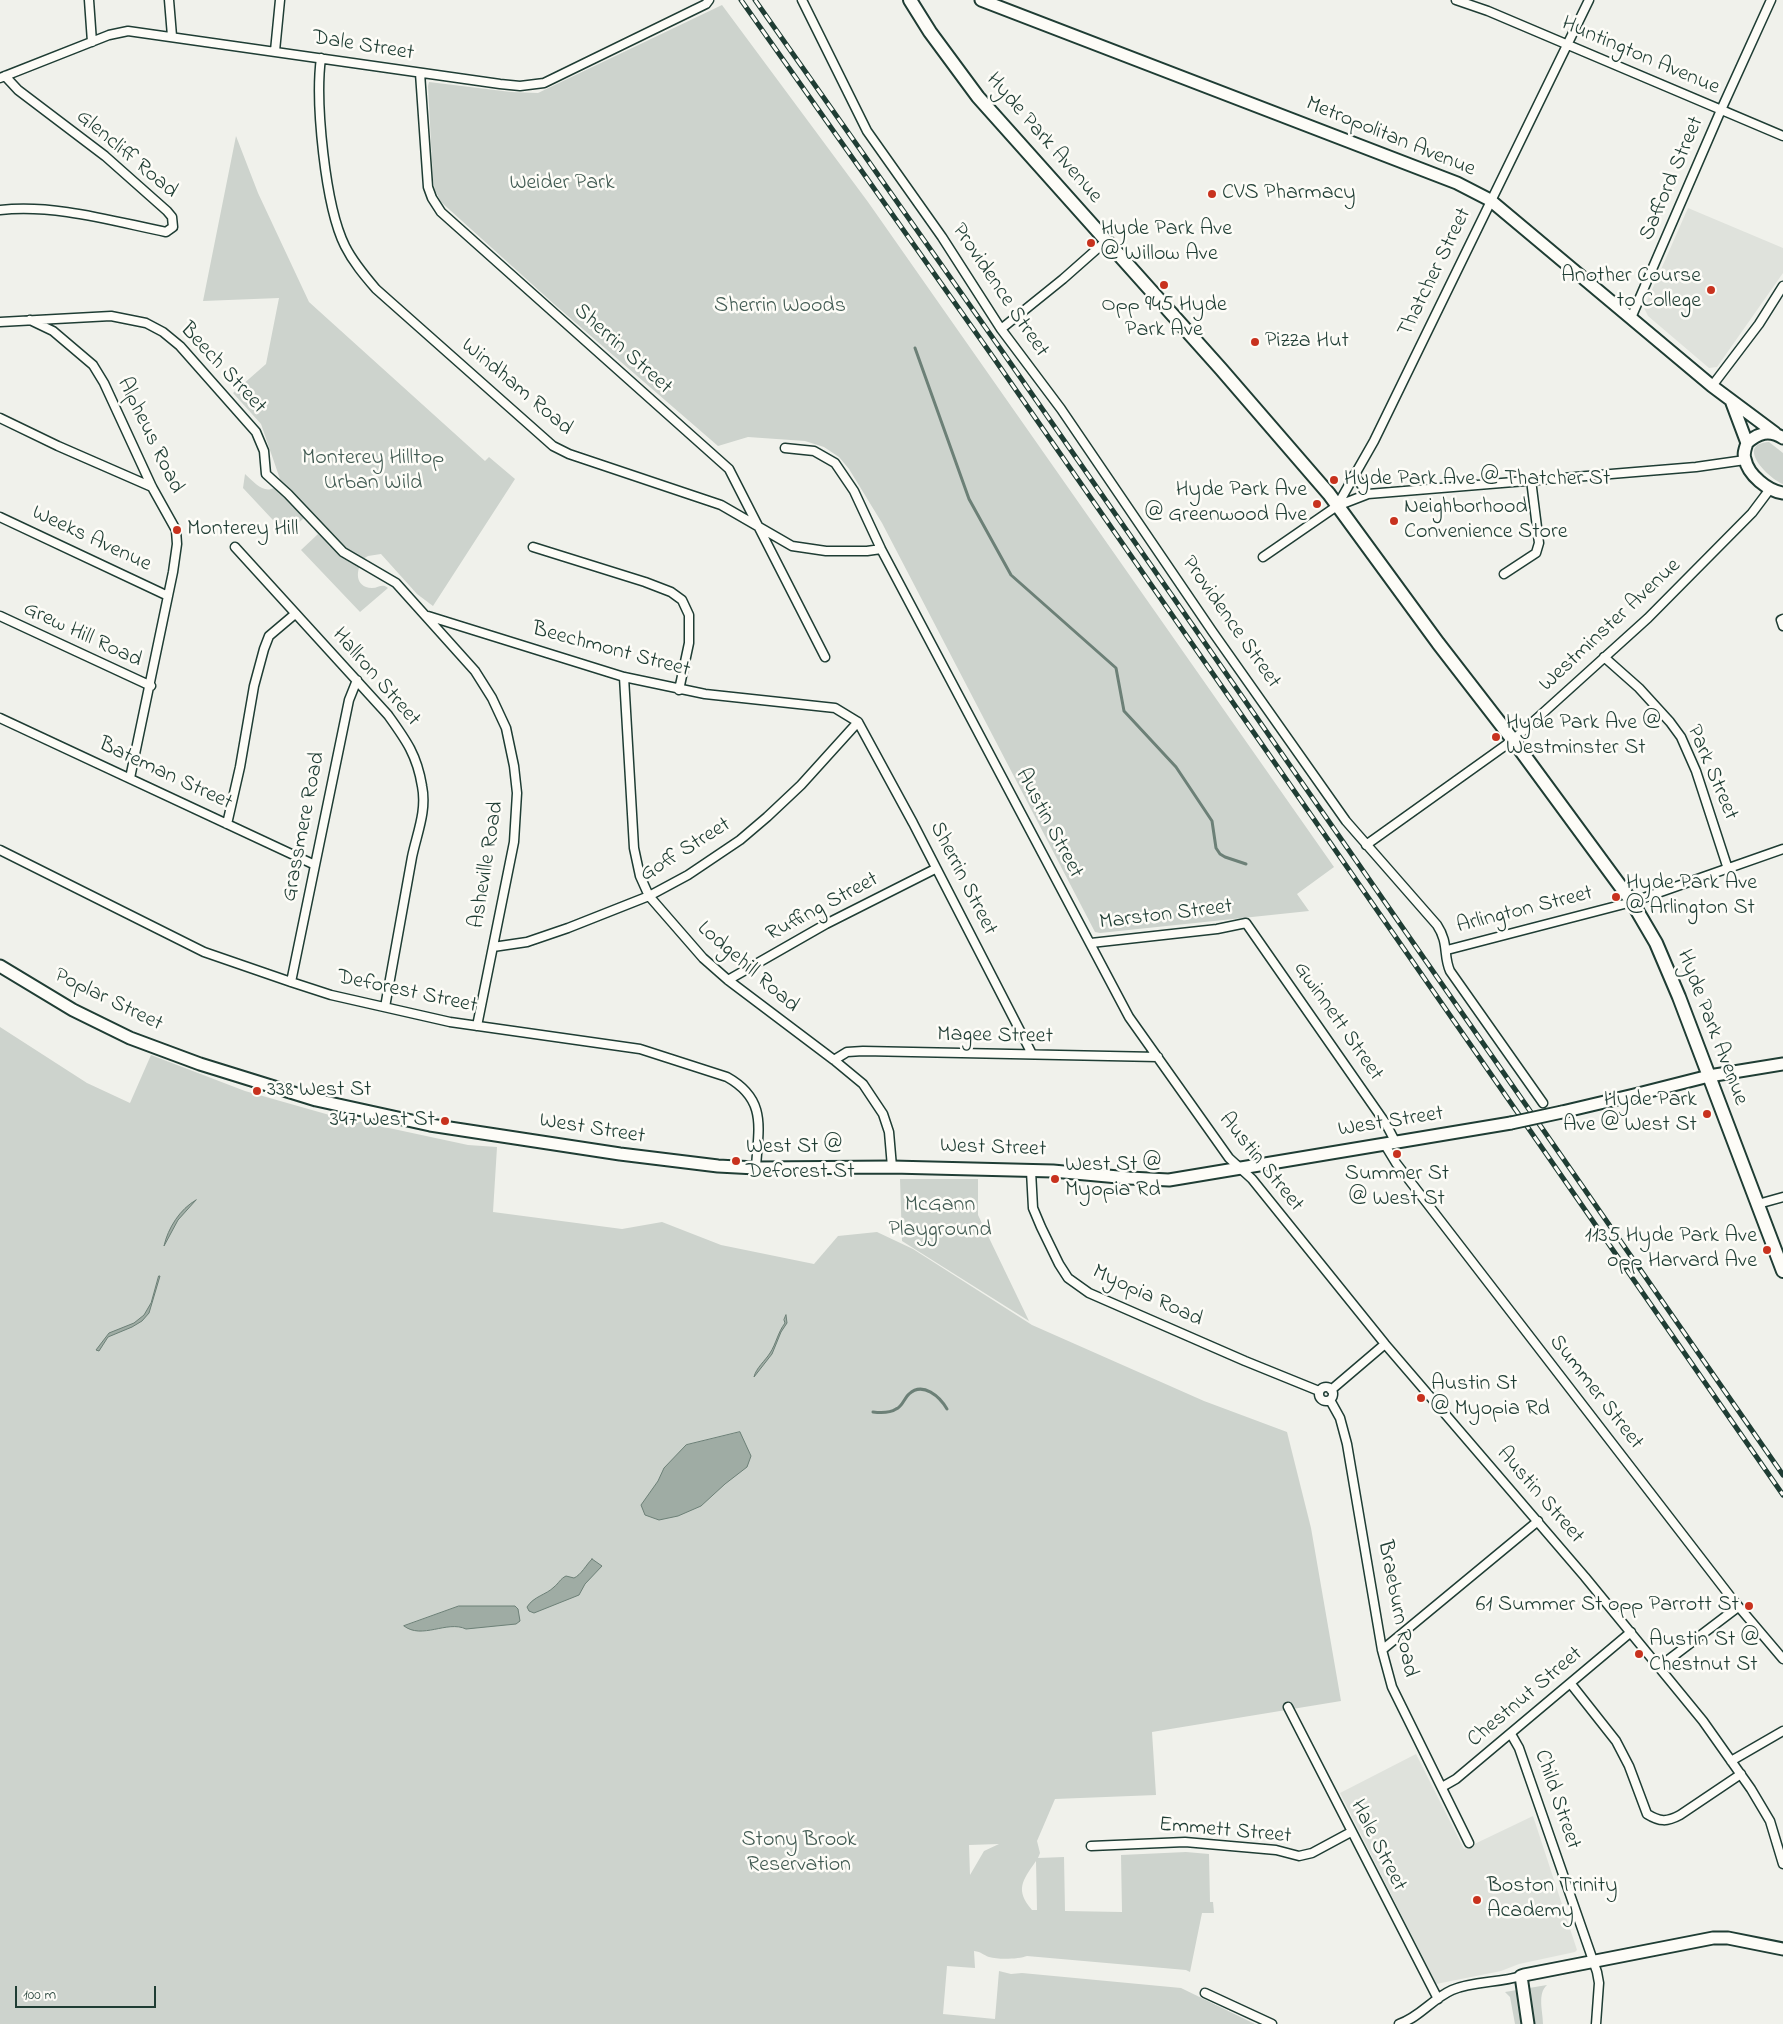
<!DOCTYPE html>
<html>
<head>
<meta charset="utf-8">
<style>
	body { margin:0 }
	#map { position:relative; width:1783px; height:2024px; overflow:hidden; background:#f0f1eb; font-family:"Indie Flower",sans-serif }
	canvas { display:block }
	.scale { position:absolute; left:15px; top:1986px; width:141px; height:22px; box-sizing:border-box; border:2px solid #1f3d34; border-top:0; padding-left:6px; font-size:15px; line-height:18px; white-space:nowrap; color:#1f3d34; -webkit-text-stroke:4px #fdfcf7; paint-order:stroke }
</style>
</head>
<body>
<div id="map">
<canvas width="1783" height="2024"></canvas>
<div class="scale">100 m</div>
</div>
<script>
const context = document.querySelector('canvas').getContext('2d');
context.lineJoin = 'round';
function fill(path, color) { context.fillStyle = color; context.fill(path, 'evenodd'); }
function strokePath(path, color, width, dash) { context.strokeStyle = color; context.lineWidth = width; context.lineCap = dash ? 'butt' : 'round'; context.setLineDash(dash || []); context.stroke(path); }
function drawText(font, color, halo, rows, align = 'center') {
  context.font = font + ' "Indie Flower",sans-serif'; context.lineWidth = 5; context.setLineDash([]); context.textBaseline = 'middle'; context.strokeStyle = halo; context.fillStyle = color; for (const [text, x, y, turn = 0] of rows) {
    context.save(); context.translate(x, y); context.rotate((+turn || 0) * Math.PI / 180); context.textAlign = isNaN(turn) ? turn : align; if (halo) context.strokeText(text, 0, 0); context.fillText(text, 0, 0); context.restore();
  }
}
const built = new Path2D(`
	M1688,208L1783,248V273L1717,367L1709,368L1648,316L1644,308Z
	M1416,1754L1464,1849L1533,1816L1577,1950L1575,1952L1519,1964L1501,1971L1436,1984L1340,1793Z`);
const green = new Path2D(`
	M722,5L868,202L1334,867L1297,894L1309,911L1100,933L1095,932L882,523L849,469L839,457L824,447L805,441L748,437L718,446L554,304L441,202L435,190L433,180L428,86L429,82L511,92L538,93Z
	M236,136L258,193L309,302L485,461L489,457L515,479L433,606L417,594L381,554L368,556L363,559C356,570 354,587 372,588C379,588 382,583 388,588L360,612L301,550L318,534L304,518L286,534L243,488L245,474C257,485 267,498 281,482L261,424L233,393L266,364L279,298L203,301Z
	M1769,442L1783,453V484C1769,479 1734,444 1769,442Z
	M0,1027L87,1083L130,1103L151,1055L245,1091L333,1116L468,1145L497,1147L493,1212L622,1229L662,1222L721,1245L814,1264L838,1236L877,1232L913,1249L1032,1325L1204,1401L1287,1432L1311,1528L1341,1701L1152,1732L1156,1795L1055,1799L1037,1841L1040,1853L1038,1858L1064,1857L1065,1911L1122,1912L1121,1855L1186,1852L1209,1854L1210,1902H1213L1214,1913H1202L1190,1972L1186,1970L1027,1956C1019,1959 999,1960 989,1957C983,1955 982,1952 974,1951L975,1968L947,1966L943,2014L995,2019L999,1971L1011,1974L1022,1973L1181,1988L1255,2024H0ZM999,1844L984,1851L970,1875L969,1845ZM1036,1861L1037,1910H1032C1015,1890 1022,1881 1036,1861Z
	M900,1179H978V1215L1029,1321L902,1241Z
	M1547,1985C1537,1994 1543,2011 1543,2024H1515L1510,1997L1505,1992Z`);
const water = new Path2D(`
	M196,1200L178,1220L164,1246C168,1228 180,1209 196,1200Z
	M159,1276H160L149,1313L142,1321L132,1327L108,1337L99,1351L96,1350L109,1333L134,1323L144,1315L151,1303Z
	M786,1315L787,1323L781,1332L772,1354L754,1377C756,1368 765,1361 770,1353C776,1344 778,1332 785,1323L784,1320Z
	M740,1432L751,1456L747,1467L725,1484L701,1506L678,1516L659,1520L645,1515L641,1505L658,1481L664,1468L686,1445Z
	M592,1559L602,1566L585,1584L579,1595L534,1613L529,1611L527,1607C534,1596 546,1595 554,1587C559,1583 560,1579 566,1576L574,1578C581,1575 586,1565 592,1559Z
	M459,1606H515L518,1609L520,1621L516,1624L466,1629C447,1620 422,1640 404,1626Z`);
const stream = new Path2D(`
	M915,348L969,499L1011,575L1116,668L1124,711L1176,767L1212,821L1216,848L1220,854L1225,857L1246,864
	M873,1412C881,1413 890,1413 896,1409C903,1406 904,1398 909,1394C923,1381 940,1397 947,1409`);
const street = new Path2D(`
	M89,0L92,42
	M169,0L172,36
	M802,0L867,131L942,237L1001,329L1061,409L1212,631L1346,821L1437,925C1449,943 1443,955 1450,971L1543,1103
	M1456,0L1488,11L1783,136
	M275,51L280,0
	M321,58C315,102 325,206 345,246C353,262 364,275 376,289L553,446L569,454L721,505L792,546L826,551H867L881,549
	M420,73L428,187L432,198L441,212L729,469L825,657
	M0,78L109,35L128,31L500,84L520,86L544,83L706,4L709,0
	M0,210C55,204 112,221 166,232L173,227L172,217L167,211L105,156L18,90L5,76
	M1631,318L1721,110L1771,0
	M30,320L53,331L93,365L104,383L152,487L176,530L177,544L173,572L130,778
	M0,322L111,316L146,323L163,332L180,346L256,432L264,451L266,474L288,494L343,552L396,583L475,671L492,698L506,728L514,766L517,793L514,842L477,1026
	M1001,329L1063,279L1106,241
	M1712,386L1759,324L1783,286
	M0,418L58,446L152,487
	M785,448L814,451L835,463L854,491L881,549L1129,1017L1229,1158L1252,1179L1385,1344L1585,1577L1703,1721L1751,1789L1770,1821L1783,1864
	M1354,475L1368,494
	M1337,506L1374,441L1589,0
	M0,517L168,596
	M235,547L388,715C406,740 417,755 422,786C427,811 417,833 412,857C403,907 394,957 385,1007
	M533,547L645,582L671,592L682,600L689,615V643L679,690
	M1263,557L1337,506L1368,494L1696,467L1745,460
	M1504,574L1536,553L1539,543L1531,480
	M0,616L151,686
	M428,616L624,677L705,694L835,708L858,722
	M1783,619L1781,620L1783,626
	M1604,657L1639,688L1670,722L1681,737L1696,771L1728,869
	M624,677L634,848L640,876L649,896L703,958L728,980L834,1060L863,1084L883,1114L889,1132L892,1167
	M0,718L315,865
	M858,722L913,823L1032,1054
	M227,824L240,767L254,686L264,649L269,636L295,614
	M1366,845L1513,740L1648,618L1752,513L1770,489
	M0,850L204,952L291,982L331,995L450,1022L640,1049L727,1077C768,1100 758,1129 756,1168
	M1091,943L1217,929L1246,923L1386,1124L1396,1143
	M493,947L527,942L568,928L649,896L688,875L740,840L767,817L801,785L858,722
	M1447,950L1632,902L1783,849
	M728,980L826,924L935,869
	M291,982L349,700L357,680
	M834,1060L847,1052L863,1051L1158,1057
	M1385,1145L1396,1163L1733,1600L1783,1659
	M1031,1171L1033,1208L1041,1227L1059,1264L1068,1278L1089,1293L1245,1361L1319,1391
	M1758,1204L1783,1197
	M1319 1394a7 7 0 1 1 14 0a7 7 0 1 1-14 0Z
	M1331,1390L1385,1344
	M1330,1400L1340,1418L1347,1444L1382,1650L1392,1687L1469,1843
	M1382,1650L1538,1521
	M1659,1667L1738,1607
	M1571,1684L1616,1741L1629,1766L1647,1814C1660,1822 1667,1822 1680,1815L1741,1774
	M1288,1707L1438,1999
	M1511,1734L1519,1748L1597,1972L1599,1983L1596,2024
	M1731,1761L1783,1731
	M1442,1787L1456,1779L1631,1632
	M1091,1846L1185,1842L1276,1850L1299,1856L1312,1853L1351,1832
	M1205,1993L1272,2024
	M1399,2024C1420,2017 1432,1999 1452,1990C1473,1981 1499,1983 1521,1976`);
const secondary = new Path2D(`
	M981,0L1457,183L1490,200L1712,386L1775,433
	M1732,403L1747,443
	M1783,438C1769,429 1758,433 1747,443C1745,449 1743,454 1745,459C1748,475 1768,491 1783,493
	M0,966L73,1010L130,1038L200,1064L316,1100L430,1125L620,1154L718,1166L756,1168L892,1167L1053,1171L1129,1178L1169,1180L1511,1123
	M1562,1112L1634,1095L1709,1076L1783,1064
	M1528,2024L1521,1976L1524,1975L1713,1938H1728L1783,1949`);
const primary = new Path2D(`
	M910,0L930,32L978,97L1221,369L1329,494L1438,643L1513,740L1632,902L1656,943L1679,997L1783,1271`);
const rail = new Path2D(`
	M741,0L993,357L1783,1495
	M755,0L1002,351L1783,1475`);
const secondaryBridge = new Path2D(`
	M1511,1123L1562,1112`);
const markers = [
	[1212,194,5,"#c8321e"],
	[1091,243,5,"#c8321e"],
	[1164,285,5,"#c8321e"],
	[1711,290,5,"#c8321e"],
	[1255,342,5,"#c8321e"],
	[1334,480,5,"#c8321e"],
	[1317,504,5,"#c8321e"],
	[1394,521,5,"#c8321e"],
	[177,530,5,"#c8321e"],
	[1496,737,5,"#c8321e"],
	[1616,897,5,"#c8321e"],
	[257,1091,5,"#c8321e"],
	[1707,1114,5,"#c8321e"],
	[445,1121,5,"#c8321e"],
	[1397,1154,5,"#c8321e"],
	[736,1161,5,"#c8321e"],
	[1055,1179,5,"#c8321e"],
	[1767,1250,5,"#c8321e"],
	[1421,1398,5,"#c8321e"],
	[1749,1606,5,"#c8321e"],
	[1639,1654,5,"#c8321e"],
	[1477,1900,5,"#c8321e"]
];
const streetNames = [
	["Dale Street",363,47,9],
	["Huntington Avenue",1640,57,23],
	["Metropolitan Avenue",1390,138,22],
	["Hyde Park Avenue",1043,139,49],
	["Glencliff Road",126,155,40],
	["Safford Street",1673,179,-67],
	["Thatcher Street",1436,273,-64],
	["Providence Street",999,291,56],
	["Sherrin Street",622,350,42],
	["Beech Street",222,369,47],
	["Windham Road",516,388,40],
	["Alpheus Road",149,436,64],
	["Weeks Avenue",91,540,25],
	["Providence Street",1230,623,55],
	["Westminster Avenue",1611,626,-43],
	["Grew Hill Road",82,636,25],
	["Beechmont Street",611,651,15],
	["Hallron Street",375,678,49],
	["Park Street",1711,773,67],
	["Bateman Street",165,775,25],
	["Austin Street",1048,824,62],
	["Grassmere Road",305,827,-79],
	["Goff Street",686,851,-32],
	["Asheville Road",488,865,-81],
	["Sherrin Street",962,879,63],
	["Ruffing Street",823,908,-28],
	["Arlington Street",1525,911,-14],
	["Marston Street",1166,916,-7],
	["Lodgehill Road",747,968,41],
	["Deforest Street",407,993,12],
	["Poplar Street",108,1001,26],
	["Gwinnett Street",1337,1022,55],
	["Hyde Park Avenue",1711,1028,69],
	["Magee Street",995,1037,1],
	["West Street",1391,1123,-9],
	["West Street",592,1130,9],
	["West Street",993,1149,2],
	["Austin Street",1260,1163,51],
	["Myopia Road",1147,1297,25],
	["Summer Street",1595,1393,52],
	["Austin Street",1539,1496,49],
	["Braeburn Road",1396,1609,79],
	["Chestnut Street",1526,1698,-40],
	["Child Street",1556,1800,71],
	["Emmett Street",1225,1832,5],
	["Hale Street",1377,1846,63]
];
const parkNames = [
	["Weider Park",562,184],
	["Sherrin Woods",780,307],
	["Monterey Hilltop",373,459],
	["Urban Wild",373,484],
	["McGann",940,1206],
	["Playground",940,1231],
	["Stony Brook",799,1841],
	["Reservation",799,1866]
];
const poiNames = [
	["CVS Pharmacy",1222,194],
	["Hyde Park Ave",1101,230],
	["@ Willow Ave",1101,255],
	["Another Course",1701,277,"right"],
	["to College",1701,302,"right"],
	["Opp 945 Hyde",1164,306,"center"],
	["Park Ave",1164,331,"center"],
	["Pizza Hut",1265,342],
	["Hyde Park Ave @ Thatcher St",1344,480],
	["Hyde Park Ave",1307,491,"right"],
	["@ Greenwood Ave",1307,516,"right"],
	["Neighborhood",1404,508],
	["Convenience Store",1404,533],
	["Monterey Hill",187,530],
	["Hyde Park Ave @",1506,724],
	["Westminster St",1506,749],
	["Hyde Park Ave",1626,884],
	["@ Arlington St",1626,909],
	["338 West St",267,1091],
	["Hyde Park",1697,1101,"right"],
	["Ave @ West St",1697,1126,"right"],
	["347 West St",435,1121,"right"],
	["West St @",746,1148],
	["Deforest St",746,1173],
	["West St @",1065,1166],
	["Myopia Rd",1065,1191],
	["Summer St",1397,1175,"center"],
	["@ West St",1397,1200,"center"],
	["1135 Hyde Park Ave",1757,1237,"right"],
	["opp Harvard Ave",1757,1262,"right"],
	["Austin St",1431,1385],
	["@ Myopia Rd",1431,1410],
	["61 Summer St opp Parrott St",1739,1606,"right"],
	["Austin St @",1649,1641],
	["Chestnut St",1649,1666],
	["Boston Trinity",1487,1887],
	["Academy",1487,1912]
];
fill(built, '#dfe2dc');
fill(green, '#cdd3cd');
fill(water, '#9faca4');
strokePath(water, '#6c8077', 1);
strokePath(stream, '#6c8077', 3);
strokePath(street, '#1f3d34', 11);
strokePath(secondary, '#1f3d34', 15);
strokePath(primary, '#1f3d34', 16);
strokePath(street, '#fdfcf7', 8);
strokePath(secondary, '#fdfcf7', 11);
strokePath(primary, '#fdfcf7', 12);
strokePath(rail, '#1f3d34', 5);
strokePath(rail, '#fdfcf7', 3, [9]);
strokePath(secondaryBridge, '#1f3d34', 15, []);
strokePath(secondaryBridge, '#fdfcf7', 11);
for (const [x, y, r, color] of markers) { const dot = new Path2D(); dot.arc(x, y, r, 0, 2 * Math.PI); context.fillStyle = color; context.fill(dot); strokePath(dot, '#fdfcf7', 2); }
drawText('22px', '#1f3d34', '#fdfcf7', streetNames);
drawText('22px', '#425b53', '#fdfcf7', parkNames);
drawText('22px', '#1f3d34', '#fdfcf7', poiNames, 'left');
</script>
</body>
</html>
